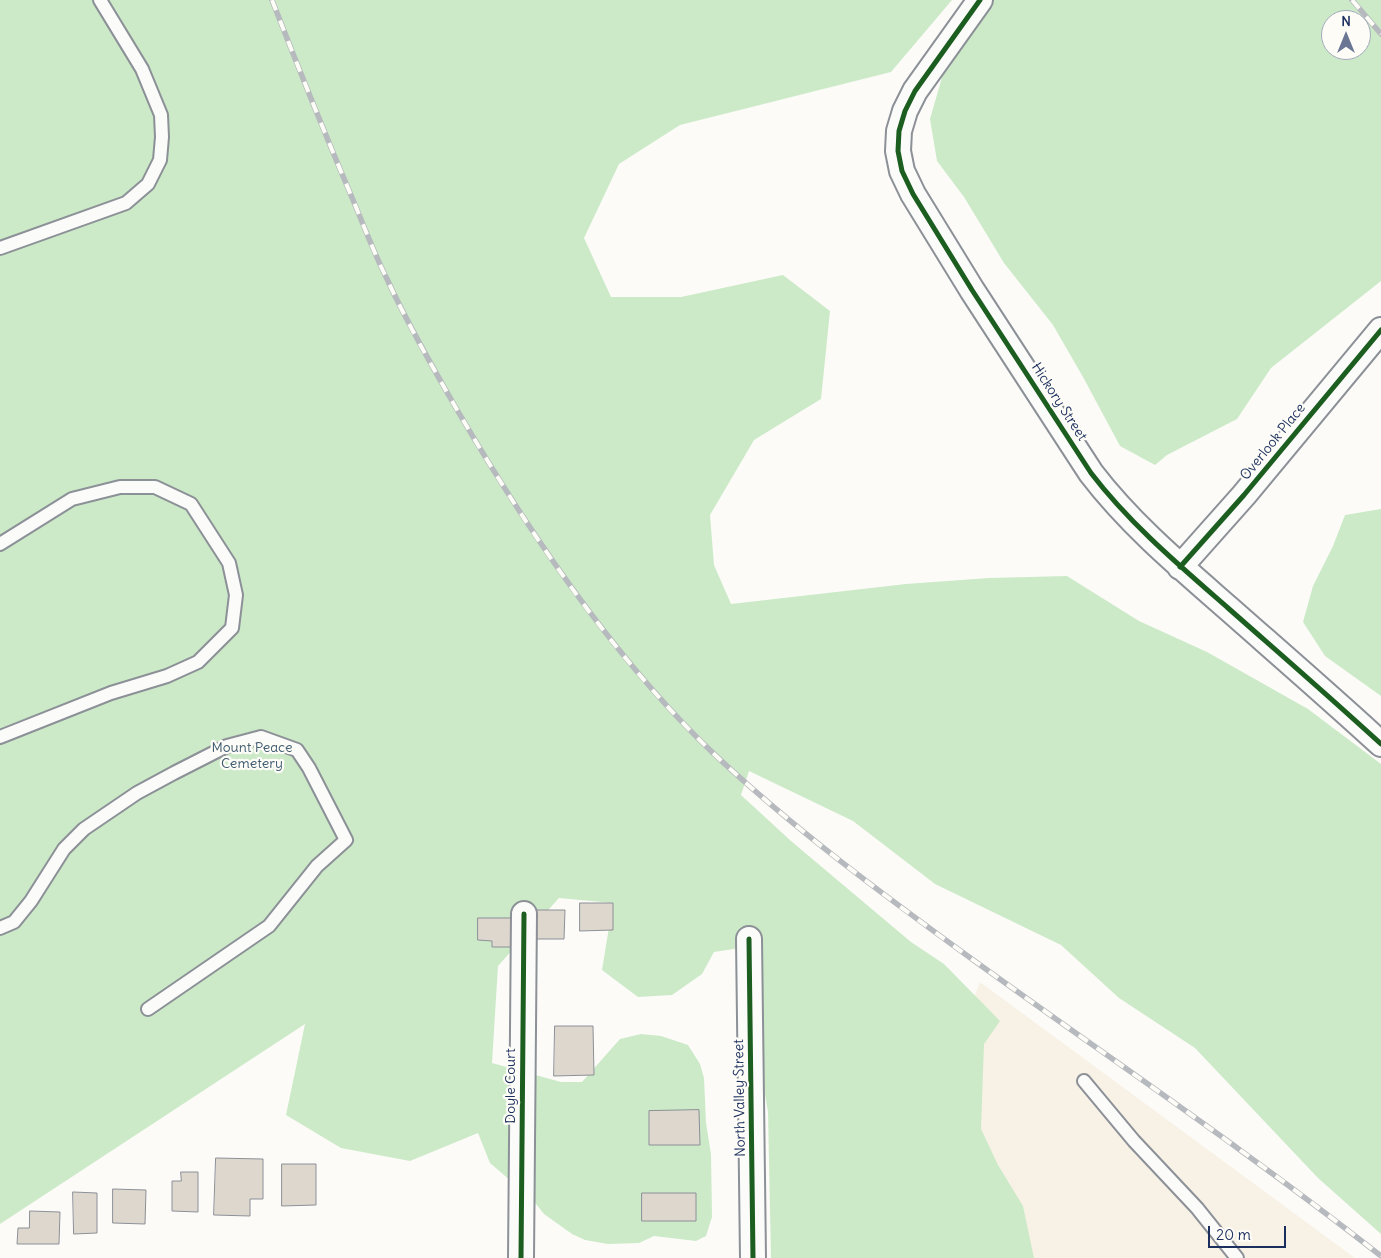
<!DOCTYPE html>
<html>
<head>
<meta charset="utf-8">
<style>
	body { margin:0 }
	#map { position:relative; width:1381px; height:1258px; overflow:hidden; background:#fcfbf8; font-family:Delius,sans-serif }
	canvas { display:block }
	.north { position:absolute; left:1321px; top:10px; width:50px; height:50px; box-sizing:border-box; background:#fdfcf7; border:1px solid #a3aaba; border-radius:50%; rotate:0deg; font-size:14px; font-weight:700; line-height:20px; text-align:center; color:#1b2f5e }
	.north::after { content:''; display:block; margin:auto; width:18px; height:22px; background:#6a7694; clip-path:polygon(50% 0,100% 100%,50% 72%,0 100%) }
	.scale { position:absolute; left:1208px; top:1226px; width:78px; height:22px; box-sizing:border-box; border:2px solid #1b2f5e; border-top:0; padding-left:6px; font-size:15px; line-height:18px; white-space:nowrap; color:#1b2f5e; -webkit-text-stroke:4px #fdfcf7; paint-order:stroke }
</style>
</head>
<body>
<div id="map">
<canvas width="1381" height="1258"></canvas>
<div class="north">N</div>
<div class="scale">20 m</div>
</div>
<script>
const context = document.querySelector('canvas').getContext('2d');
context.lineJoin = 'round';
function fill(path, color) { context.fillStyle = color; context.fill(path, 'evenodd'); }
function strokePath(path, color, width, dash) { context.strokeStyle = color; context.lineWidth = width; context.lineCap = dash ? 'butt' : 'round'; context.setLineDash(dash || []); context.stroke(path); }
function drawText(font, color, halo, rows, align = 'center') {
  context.font = font + ' Delius,sans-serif'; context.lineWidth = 4.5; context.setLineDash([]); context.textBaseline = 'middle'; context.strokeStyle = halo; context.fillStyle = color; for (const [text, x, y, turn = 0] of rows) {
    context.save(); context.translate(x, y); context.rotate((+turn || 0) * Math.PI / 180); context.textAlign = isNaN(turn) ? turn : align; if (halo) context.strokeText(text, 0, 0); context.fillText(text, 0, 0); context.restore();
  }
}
const built = new Path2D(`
	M980,982L1355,1258H1005L902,1175Z`);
const green = new Path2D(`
	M0,0H952L891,72L680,125L619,164L584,238L611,297H681L783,275L830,311L821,399L754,440L710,515L714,565L731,604L906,584L989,578L1067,576L1139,621L1207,652L1308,709L1381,764V1234L1318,1178L1195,1048L1119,998L1061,945L935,884L853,821L749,771L741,795L791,841L911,942L944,964L1000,1021L984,1044L981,1129L998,1165L1023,1206L1034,1258H771L768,1112L740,948L714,952L702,974L672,995L638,997L602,970L613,903L559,898L498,966L492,1063L561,1082H582L620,1039L641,1034L661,1036L688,1045L700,1064L704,1078L706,1123L711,1154L712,1217L706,1236L696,1241L654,1236L639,1243L608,1244L585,1240L572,1234L544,1214L532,1199L490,1163L478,1133L410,1161L341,1148L286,1115L305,1024L0,1224Z
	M990,0H1381V281L1271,368L1237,419L1167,455L1155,465L1120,446L1083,377L1053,325L1004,263L964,197L937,161L930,119L945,67ZM1331,20H1361V50H1331Z
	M1381,509V696L1325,656L1303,622L1313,586L1333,546L1345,515Z`);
const building = new Path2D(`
	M580,903H613V930L580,931Z
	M537,910H565L564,939H537Z
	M478,918H513V947H492V941L478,940Z
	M555,1026H593L594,1075L554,1076Z
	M699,1110L700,1145H649V1111Z
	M216,1158L263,1159V1199H250V1216L214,1215Z
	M282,1164H316V1205L282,1206Z
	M181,1172H198V1212L172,1211V1181H181Z
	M113,1189L146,1190L145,1224L113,1223Z
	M73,1192L97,1193V1233L74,1234Z
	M642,1193H696V1221H642Z
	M30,1211L60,1212L59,1244H17L18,1228H29Z`);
const lane = new Path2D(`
	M0,248L126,203L148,184L160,160L162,137L161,115L142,69L100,0
	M0,544L72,499L120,487H155L191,504L229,563L236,595L232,628L198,662L167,676L111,693L0,737
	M0,928L14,922L31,901L64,849L84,829L137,793L174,773L227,746L261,737L297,750L309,768L346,840L317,866L269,926L148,1009
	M1084,1081L1134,1141L1197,1208L1237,1258`);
const street = new Path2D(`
	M980,0L915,91L905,111L899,131L898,151L902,171L913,194L972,290L1091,473C1130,524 1180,566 1228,608C1279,653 1331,698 1381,744
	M1180,567L1244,495L1381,330
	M749,939L753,1258
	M521,1258L524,914`);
const rail = new Path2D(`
	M272,0C298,67 325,134 353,200C364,226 374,253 387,279C407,323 432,366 456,408C526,528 612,657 713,753C795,830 885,896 976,962C1112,1060 1250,1153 1381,1256
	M1352,0L1381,34`);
const cycleway = new Path2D(`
	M980,0L915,91L905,111L899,131L898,151L902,171L913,194L972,290L1091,473C1130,524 1180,566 1228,608C1279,653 1331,698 1381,744
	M1180,567L1244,495L1381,330
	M749,939L753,1258
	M521,1258L524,914`);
const streetNames = [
	["Hickory Street",1059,402,57],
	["Overlook Place",1273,442,-51],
	["Doyle Court",511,1086,-90],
	["North Valley Street",740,1098,-91]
];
const parkNames = [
	["Mount Peace",252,748],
	["Cemetery",252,764]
];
fill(built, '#f8f2e6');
fill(green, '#cceac8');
fill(building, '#ded7cd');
strokePath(building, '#8c9097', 1);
strokePath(lane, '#8c9097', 16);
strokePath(street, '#8c9097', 28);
strokePath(lane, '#fbfbf9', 12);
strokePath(street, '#fbfbf9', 24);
strokePath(rail, '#b6b9bd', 5.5);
strokePath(rail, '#fdfcf7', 4, [11]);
strokePath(cycleway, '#1b5e20', 5);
drawText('14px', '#1b2f5e', '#fdfcf7', streetNames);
drawText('14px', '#3e5a6f', '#fdfcf7', parkNames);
</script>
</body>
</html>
